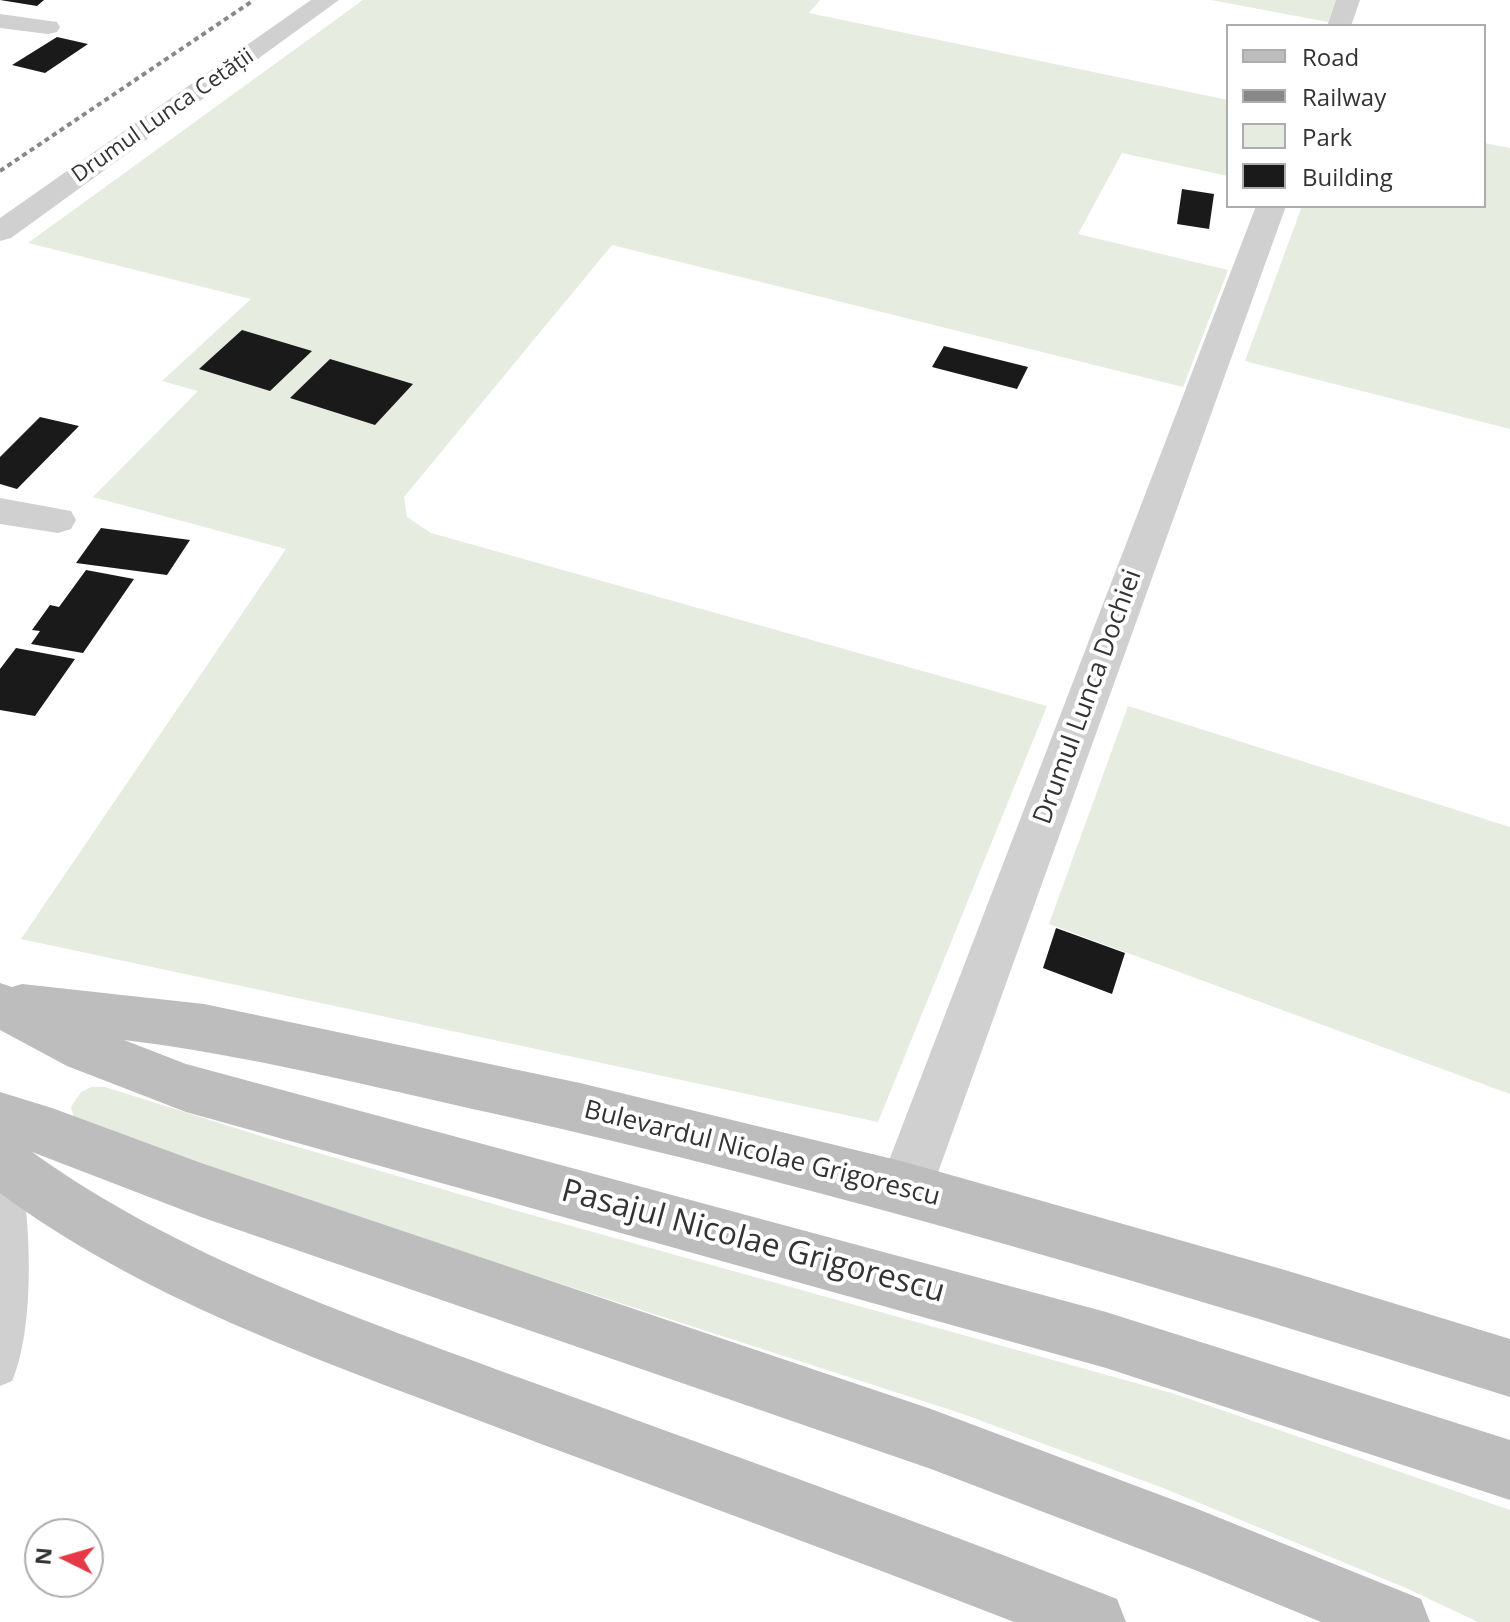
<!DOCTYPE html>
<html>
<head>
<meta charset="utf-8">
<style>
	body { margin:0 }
	#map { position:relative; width:1510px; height:1622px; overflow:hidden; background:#fff; font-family:"Open Sans",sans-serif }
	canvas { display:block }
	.legend { position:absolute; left:1226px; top:24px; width:260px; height:184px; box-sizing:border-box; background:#fff; border:2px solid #adadad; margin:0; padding:10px 14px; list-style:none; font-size:24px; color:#333 }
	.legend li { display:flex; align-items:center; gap:16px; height:40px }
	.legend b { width:40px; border:2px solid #adadad }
	.north { position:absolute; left:24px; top:1518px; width:80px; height:80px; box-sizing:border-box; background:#fff; border:2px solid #adadad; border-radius:50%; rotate:275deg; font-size:22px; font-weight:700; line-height:32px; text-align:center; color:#333 }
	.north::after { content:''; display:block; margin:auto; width:28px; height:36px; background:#e63946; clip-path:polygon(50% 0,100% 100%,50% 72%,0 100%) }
</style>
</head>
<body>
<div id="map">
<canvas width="1510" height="1622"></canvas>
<ul class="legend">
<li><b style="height:10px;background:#bdbdbd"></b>Road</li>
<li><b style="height:10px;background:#888"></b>Railway</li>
<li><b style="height:22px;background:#e6ecdf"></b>Park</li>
<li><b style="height:22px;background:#1a1a1a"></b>Building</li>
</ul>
<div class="north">N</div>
</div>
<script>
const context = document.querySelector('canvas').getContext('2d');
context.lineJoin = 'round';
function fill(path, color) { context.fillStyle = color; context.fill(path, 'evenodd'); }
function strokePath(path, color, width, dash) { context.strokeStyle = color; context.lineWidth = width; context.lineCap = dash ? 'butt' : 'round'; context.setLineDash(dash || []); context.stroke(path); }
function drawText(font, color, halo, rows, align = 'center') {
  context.font = font + ' "Open Sans",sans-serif'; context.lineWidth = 8; context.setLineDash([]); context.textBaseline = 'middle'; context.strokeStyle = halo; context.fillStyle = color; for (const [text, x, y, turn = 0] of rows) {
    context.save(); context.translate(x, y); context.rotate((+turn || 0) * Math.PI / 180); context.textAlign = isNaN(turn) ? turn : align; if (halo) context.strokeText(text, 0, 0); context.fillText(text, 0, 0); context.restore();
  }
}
const green = new Path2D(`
	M363,0H820L809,13L1228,100V176L1122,153L1078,234L1228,270L1183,387L612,245L404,497L407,517L431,533L1047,706L878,1122L21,939L286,549L93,497L198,391L162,381L251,299L28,243Z
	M1211,0H1336L1328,22Z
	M1484,143L1510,148V429L1245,361L1302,206H1484Z
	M1128,706L1510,827V1094L1049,924Z
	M91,1087H105L267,1138L514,1210L1175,1394L1510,1510V1622H1478L1406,1588L1163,1488L960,1413L243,1181L74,1118L71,1107L81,1092Z`);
const building = new Path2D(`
	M0,0H44L37,6Z
	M57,37L88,44L45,73L12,65Z
	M1182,189L1214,194L1209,229L1177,224Z
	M242,330L312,351L270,391L199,369Z
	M944,346L1028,367L1017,389L932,367Z
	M330,359L413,384L375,425L290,398Z
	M40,417L79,426L17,489L0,484V457Z
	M101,528L190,540L167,575L76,563Z
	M86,570L134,579L83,653L31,644L40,631L32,630L50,605L59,607Z
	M16,648L75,659L35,716L0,710V669Z
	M1056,928L1125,953L1112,994L1043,968Z`);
const service = new Path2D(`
	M4,1152L15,1156L20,1167C31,1225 35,1326 12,1381L0,1386V1153Z`);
const minor = new Path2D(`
	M0,14L57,22L60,27L57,32L48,34L0,28Z
	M0,498L71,511L76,520L71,529L58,533L0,524Z`);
const tertiary = new Path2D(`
	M311,0H339L11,238L0,241V218Z
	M1336,0H1360L1351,26H1327Z
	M1256,206H1286L932,1189L924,1208L905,1216L886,1208L878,1189Z`);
const secondary = new Path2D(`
	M0,983L12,987L22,984L204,1004L580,1083L905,1162L1285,1270L1510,1339V1397C1174,1291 835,1189 491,1113C369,1086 248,1055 124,1040L186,1064L1106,1312L1510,1440V1500L1106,1368L186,1112L67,1066L0,1030Z
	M0,1092L52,1108L201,1163L931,1409L1195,1508L1421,1599L1430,1622H1321L1195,1570L931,1469L201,1217L32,1152C180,1258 357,1318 526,1380C716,1449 906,1517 1094,1590L1117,1599L1126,1622H1014C835,1552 655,1487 475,1419C313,1358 140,1297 0,1193Z`);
const rail = new Path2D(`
	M0,171L254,0`);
const farStreetnames = [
	["Drumul Lunca Cetății",163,116,-35]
];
const streetNames = [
	["Drumul Lunca Dochiei",1088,697,-70],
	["Bulevardul Nicolae Grigorescu",762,1154,14]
];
const nearStreetnames = [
	["Pasajul Nicolae Grigorescu",753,1242,15]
];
fill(green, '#e6ecdf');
fill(building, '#1a1a1a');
fill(service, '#d0d0d0');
fill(minor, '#d0d0d0');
fill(tertiary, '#d0d0d0');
fill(secondary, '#bdbdbd');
strokePath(rail, '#888', 4, [5, 4]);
drawText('22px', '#333', '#fff', farStreetnames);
drawText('26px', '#333', '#fff', streetNames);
drawText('32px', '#333', '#fff', nearStreetnames);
</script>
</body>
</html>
